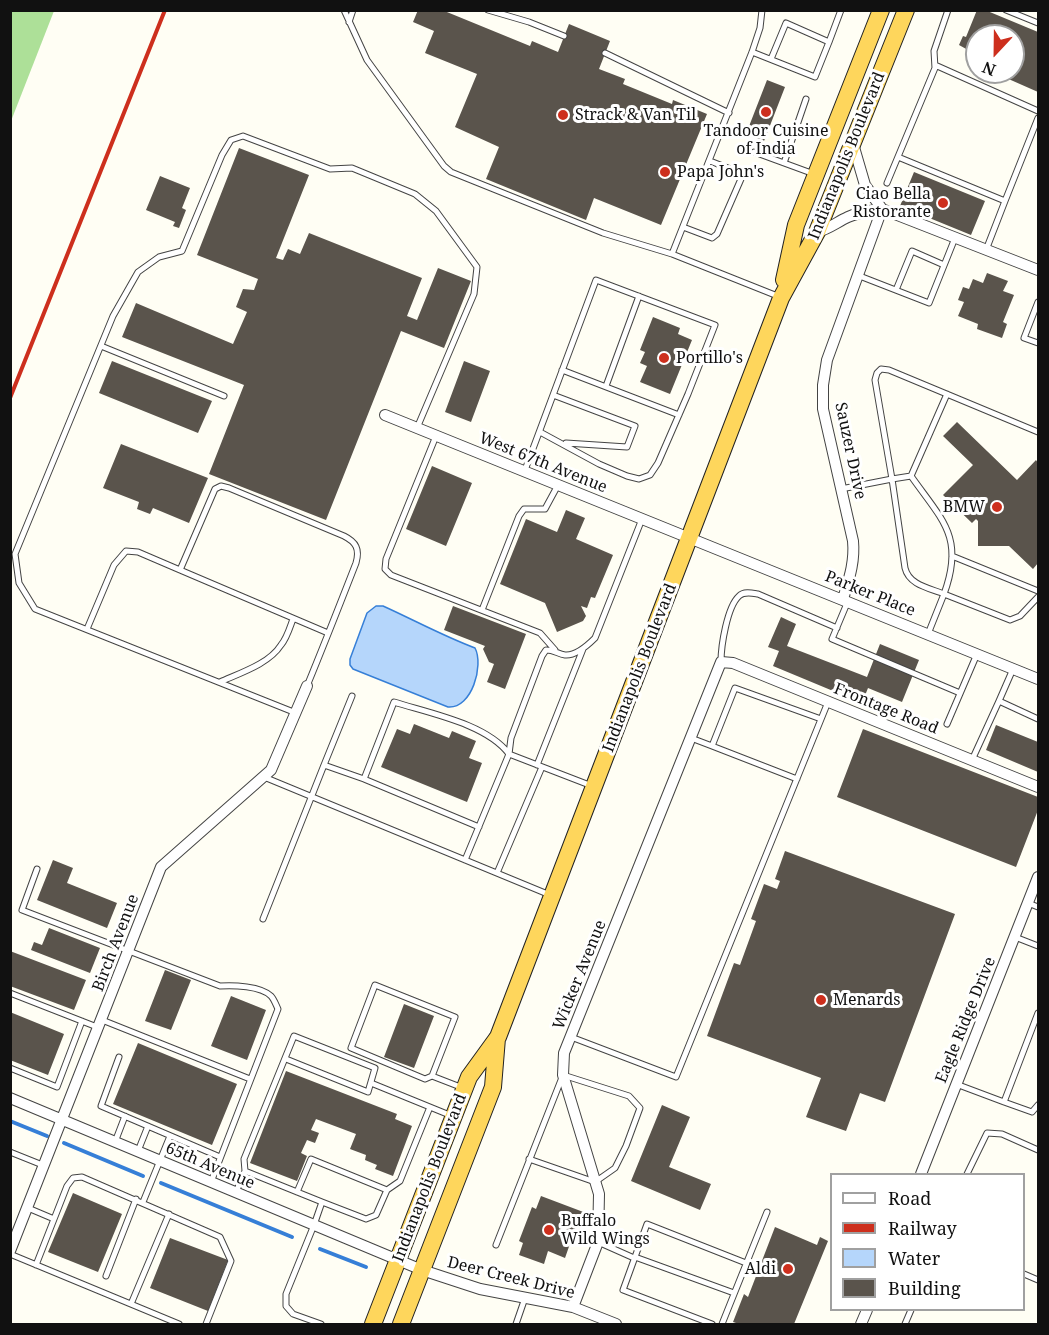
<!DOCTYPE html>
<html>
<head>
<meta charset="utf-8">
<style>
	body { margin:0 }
	#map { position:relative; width:1049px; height:1335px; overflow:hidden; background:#fffef4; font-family:"Noto Serif",serif }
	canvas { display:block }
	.frame { position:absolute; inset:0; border:12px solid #111; pointer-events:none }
	.legend { position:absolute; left:830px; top:1173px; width:195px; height:138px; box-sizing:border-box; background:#fff; border:2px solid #a0a0a0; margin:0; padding:8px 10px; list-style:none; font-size:18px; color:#111 }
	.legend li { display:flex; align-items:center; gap:12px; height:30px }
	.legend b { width:30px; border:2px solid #a0a0a0 }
	.north { position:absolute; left:965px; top:24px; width:60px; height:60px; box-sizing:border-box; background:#fff; border:2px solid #a0a0a0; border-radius:50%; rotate:202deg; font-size:16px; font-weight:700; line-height:24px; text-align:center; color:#111 }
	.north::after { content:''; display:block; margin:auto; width:21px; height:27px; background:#cd2f1d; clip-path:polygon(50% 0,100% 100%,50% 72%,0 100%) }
</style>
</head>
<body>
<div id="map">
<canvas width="1049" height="1335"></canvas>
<div class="frame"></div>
<ul class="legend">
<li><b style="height:8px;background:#fff"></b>Road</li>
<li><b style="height:8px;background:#cd2f1d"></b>Railway</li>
<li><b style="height:16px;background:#b5d6fb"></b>Water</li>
<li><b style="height:16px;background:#5a544c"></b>Building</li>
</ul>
<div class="north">N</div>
</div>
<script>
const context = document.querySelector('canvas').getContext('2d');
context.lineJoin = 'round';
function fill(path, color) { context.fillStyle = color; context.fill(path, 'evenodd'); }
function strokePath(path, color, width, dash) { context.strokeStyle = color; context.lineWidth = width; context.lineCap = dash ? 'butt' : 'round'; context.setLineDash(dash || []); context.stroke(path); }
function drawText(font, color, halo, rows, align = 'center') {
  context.font = font + ' "Noto Serif",serif'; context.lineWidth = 6; context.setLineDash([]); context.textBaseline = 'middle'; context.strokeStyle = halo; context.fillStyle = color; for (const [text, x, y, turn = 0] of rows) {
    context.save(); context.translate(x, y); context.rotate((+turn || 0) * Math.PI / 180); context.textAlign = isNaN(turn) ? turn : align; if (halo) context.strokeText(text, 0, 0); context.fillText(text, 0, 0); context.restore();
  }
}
const forest = new Path2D(`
	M11,10L54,11L11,121L10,11Z`);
const water = new Path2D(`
	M376,606H383C414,620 443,636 475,648C484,665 472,709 448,707L353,669L350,665V659L367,613Z`);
const stream = new Path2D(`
	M10,1121L47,1136
	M64,1143L143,1176
	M161,1183L292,1237
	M320,1249L366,1267`);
const building = new Path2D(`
	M418,10H442L530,46L532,41L558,52L569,24L610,41L599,69L625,79L623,84L672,104L673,100L707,114L661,225L594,198L586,220L486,179L499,147L455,127L477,74L425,53L434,31L413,22Z
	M977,10H985L1038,32V92L1004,77L1006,72H1013V36H977V55L959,45L963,36L966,37Z
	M767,80L785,87L764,141L746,134Z
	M239,148L309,175L276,258L283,260L288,249L300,254L309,233L422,278L407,316L417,320L438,268L471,281L444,348L401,331L326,520L209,474L244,385L122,337L136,303L233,344L247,312L236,307L243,289L254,290L258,279L197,255Z
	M914,172L985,201L971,235L900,206Z
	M160,176L190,188L182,208L186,210L179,228L173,226L175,222L146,210Z
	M987,273L1008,281L1003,291L1014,295L1003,322L1007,324L1002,338L977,329L978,324L958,316L964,302L958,300L963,287L969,289L973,279L983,283Z
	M653,317L680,328L678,334L692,340L670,394L640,382L647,366L640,363L645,352L640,350Z
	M112,361L212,401L198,433L99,393Z
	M464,361L490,371L471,422L445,412Z
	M957,422L1017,480L1036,460L1038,463V563L1033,569L1009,546H978V521L976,519L972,523L943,495L973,465L943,436Z
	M121,444L208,478L189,523L153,508L150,514L137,509L139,502L103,488Z
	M432,466L472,483L446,546L406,529Z
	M566,510L585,518L576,539L613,555L595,598L591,597L587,608L581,606L586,616L583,621L557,632L545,603L500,584L526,519L557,532Z
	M453,606L526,634L505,689L487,682L494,664L489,662L483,649L485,646L444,630Z
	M781,617L796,624L787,646L867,677L880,644L919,660L902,702L868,688L862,703L773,666L779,651L768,647Z
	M414,724L449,738L452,731L476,741L469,758L482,763L467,802L381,767L397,729L410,734Z
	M996,725L1038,742V772L986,750Z
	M863,729L1038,797V810L1016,867L837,797Z
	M785,851L955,914L885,1102L860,1093L846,1131L806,1117L821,1078L707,1036L734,963L740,965L756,921L751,919L764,884L777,889L780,881L775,879Z
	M53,860L73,868L67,883L117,903L107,928L37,900Z
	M49,928L100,948L90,973L31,950L34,942L42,945Z
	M10,951L86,980L74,1010L10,986Z
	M165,970L191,980L171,1030L145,1021Z
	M231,996L266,1010L247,1060L211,1046Z
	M404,1004L434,1016L414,1068L384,1057Z
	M10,1012L64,1034L48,1075L10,1060Z
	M138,1043L237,1084L212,1145L113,1104Z
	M286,1071L397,1114L395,1119L412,1126L393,1176L375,1169L377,1165L365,1160L366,1155L350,1149L356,1134L316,1119L311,1130L319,1133L315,1143L307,1140L301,1153L307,1156L297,1181L250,1163Z
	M662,1105L690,1117L669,1167L711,1184L700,1210L631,1181Z
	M73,1193L122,1214L98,1272L48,1252Z
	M541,1196L586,1213L583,1220L579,1218L565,1258L548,1251L544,1264L519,1255L523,1243L519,1241L532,1207L536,1209Z
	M775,1227L817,1245L820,1237L828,1241L794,1324H739L733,1322L744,1294L748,1297Z
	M170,1238L228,1260L208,1311L150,1288Z`);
const service = new Path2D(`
	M344,10L367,60L444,166L451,172L603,233L672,254
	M488,10L529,22L564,36
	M762,10L760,28L752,52L672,254L780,297
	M1006,10L1038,23
	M349,22L353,10
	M752,52L815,77L829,42
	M605,53L729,113
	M771,59L786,23L829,42L841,10
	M935,65L1038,111
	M754,152L814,174
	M898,157L1005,201L986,250
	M784,163L806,99
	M887,183L935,68L934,51L948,10
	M1005,201L1038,118
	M683,227L712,238L717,234L741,179L738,172L710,161
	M857,275L929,303L955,238
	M896,290L912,251L944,265
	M1038,302L1024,338L1038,343
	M101,346L224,396
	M562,370L679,415
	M606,386L639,296
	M553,395L635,426L627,447L566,443
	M436,436L386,559L385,569L391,575L540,633L555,650
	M525,470L596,280L715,325L688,394L658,463L650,475L639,479L627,476L599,464L540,432
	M911,476L892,479L905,568C909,585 929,588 944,594C965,537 942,520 911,476L947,394
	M841,489L892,479L875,380L877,373L881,369L889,370L1038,432
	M952,556L1038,591
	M848,601L832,639L960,693
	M482,610L519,516L524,509H545L558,485
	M87,629L114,565L126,551L138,552L180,570
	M928,634L944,594L1010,620L1020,616L1038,597
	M721,662C721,646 727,607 739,596C744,591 752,593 758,594L837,628
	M220,682C240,673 269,664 281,645C287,638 290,627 293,619
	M307,686C324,645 340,604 356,563C360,549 356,542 344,536L229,488L221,486L215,489L180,570L328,633
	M352,696L324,765L364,779
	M999,701L1013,669
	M296,713L35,609L19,583L15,554L113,316L138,272L159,257L182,251L222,155L231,140L243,136L330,169L352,168L415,194L436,211L477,267L474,294L417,428
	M947,724L977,654
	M691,738L712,746L735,688L821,719
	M712,746L797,779
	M972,760L999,701L1038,719
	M537,765L583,649
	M264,777L550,895
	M592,786L509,754L511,738L542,656L546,650C554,650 558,654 565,655C576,656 588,645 595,638L642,519
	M465,860L509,754C487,724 429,713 394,702L364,779L479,827
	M37,869L22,910L220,986C233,985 261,986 271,996C274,999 276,1005 278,1009L211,1182
	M497,873L542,767
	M1028,903L1038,907
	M263,919L324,765
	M1015,937L1038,946
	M10,993L97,1027
	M102,1020L250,1079
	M571,1037L676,1077L828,702
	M119,1057L101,1106L220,1157
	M10,1068L57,1087L82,1021
	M432,1076L425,1079L351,1048L375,985L455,1017L432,1076L463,1088
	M371,1083L452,1116
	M956,1084L1004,1102L1038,1013
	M1004,1102L1032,1112L1038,1105
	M115,1142L125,1116
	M138,1151L148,1126
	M10,1152L45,1166
	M245,1171L322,1202
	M967,1174L987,1133L1002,1134L1038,1150
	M236,1192L245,1171L244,1159L294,1036L375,1068L368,1092L286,1059
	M297,1192L311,1159L387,1190
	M143,1202L170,1136
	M28,1208L54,1219
	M598,1242L634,1258
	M496,1245L563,1075L629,1096L640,1108L626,1146L615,1168L595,1182L529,1159
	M10,1254L179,1324
	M635,1257L734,1293
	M36,1265L67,1186L73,1178L82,1177L220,1237L231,1261L206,1324
	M1024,1274L1038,1280
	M106,1276L136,1199
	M131,1304L169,1214
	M321,1324L293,1314L286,1306V1294L314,1225L322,1202L366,1219L376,1215L387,1190L400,1181L430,1107
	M516,1324L525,1298
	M712,1324L623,1290L647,1224L746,1263
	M722,1324L767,1212
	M905,1324L911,1310`);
const minor = new Path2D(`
	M853,144L865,185L882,209
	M817,232C829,229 837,222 848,217C859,212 870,211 882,209L1038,270
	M385,415L1038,679
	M843,599C849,579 855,562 853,541L823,409V385L827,360L882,209
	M10,1098L422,1270L480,1289L573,1307L616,1324
	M921,1174L1038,877
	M10,1251L161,867L271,770L307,686
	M573,1307L598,1242L599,1194L563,1075L564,1053L721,662L733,663L1038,787
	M861,1324L867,1310`);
const trunk = new Path2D(`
	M784,280L796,225L881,10
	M373,1324L469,1077L498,1037L781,298L817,232L906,10
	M401,1324L493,1087L497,1038`);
const rail = new Path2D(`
	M10,398L165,10`);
const markers = [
	[766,112,6,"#cd2f1d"],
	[563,115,6,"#cd2f1d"],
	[665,172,6,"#cd2f1d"],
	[943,203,6,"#cd2f1d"],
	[664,358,6,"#cd2f1d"],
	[997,507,6,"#cd2f1d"],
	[821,1000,6,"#cd2f1d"],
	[549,1230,6,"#cd2f1d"],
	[788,1269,6,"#cd2f1d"]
];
const poiNames = [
	["Strack & Van Til",575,115],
	["Tandoor Cuisine",766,131,"center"],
	["of India",766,149,"center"],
	["Papa John's",677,172],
	["Ciao Bella",931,194,"right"],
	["Ristorante",931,212,"right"],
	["Portillo's",676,358],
	["BMW",985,507,"right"],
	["Menards",833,1000],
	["Buffalo",561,1221],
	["Wild Wings",561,1239],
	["Aldi",776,1269,"right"]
];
const streetNames = [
	["Indianapolis Boulevard",847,156,-68],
	["Sauzer Drive",850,451,78],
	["West 67th Avenue",543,463,22],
	["Parker Place",870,594,22],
	["Indianapolis Boulevard",640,668,-69],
	["Frontage Road",886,709,22],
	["Birch Avenue",116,943,-69],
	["Wicker Avenue",580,975,-68],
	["Eagle Ridge Drive",966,1020,-68],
	["65th Avenue",210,1166,23],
	["Indianapolis Boulevard",430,1178,-69],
	["Deer Creek Drive",511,1278,14]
];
fill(forest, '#ade098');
fill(water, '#b5d6fb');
strokePath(water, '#367fd7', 1.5);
strokePath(stream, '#367fd7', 4);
fill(building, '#5a544c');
strokePath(service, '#444', 7);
strokePath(minor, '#444', 12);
strokePath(trunk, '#222', 18);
strokePath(service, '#fff', 5);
strokePath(minor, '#fff', 10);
strokePath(trunk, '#fed65c', 16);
strokePath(rail, '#cd2f1d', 4);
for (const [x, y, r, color] of markers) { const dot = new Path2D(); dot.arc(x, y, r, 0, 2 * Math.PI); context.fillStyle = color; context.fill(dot); strokePath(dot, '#fff', 2); }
drawText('16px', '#111', '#fff', poiNames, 'left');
drawText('16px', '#111', '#fff', streetNames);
</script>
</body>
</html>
